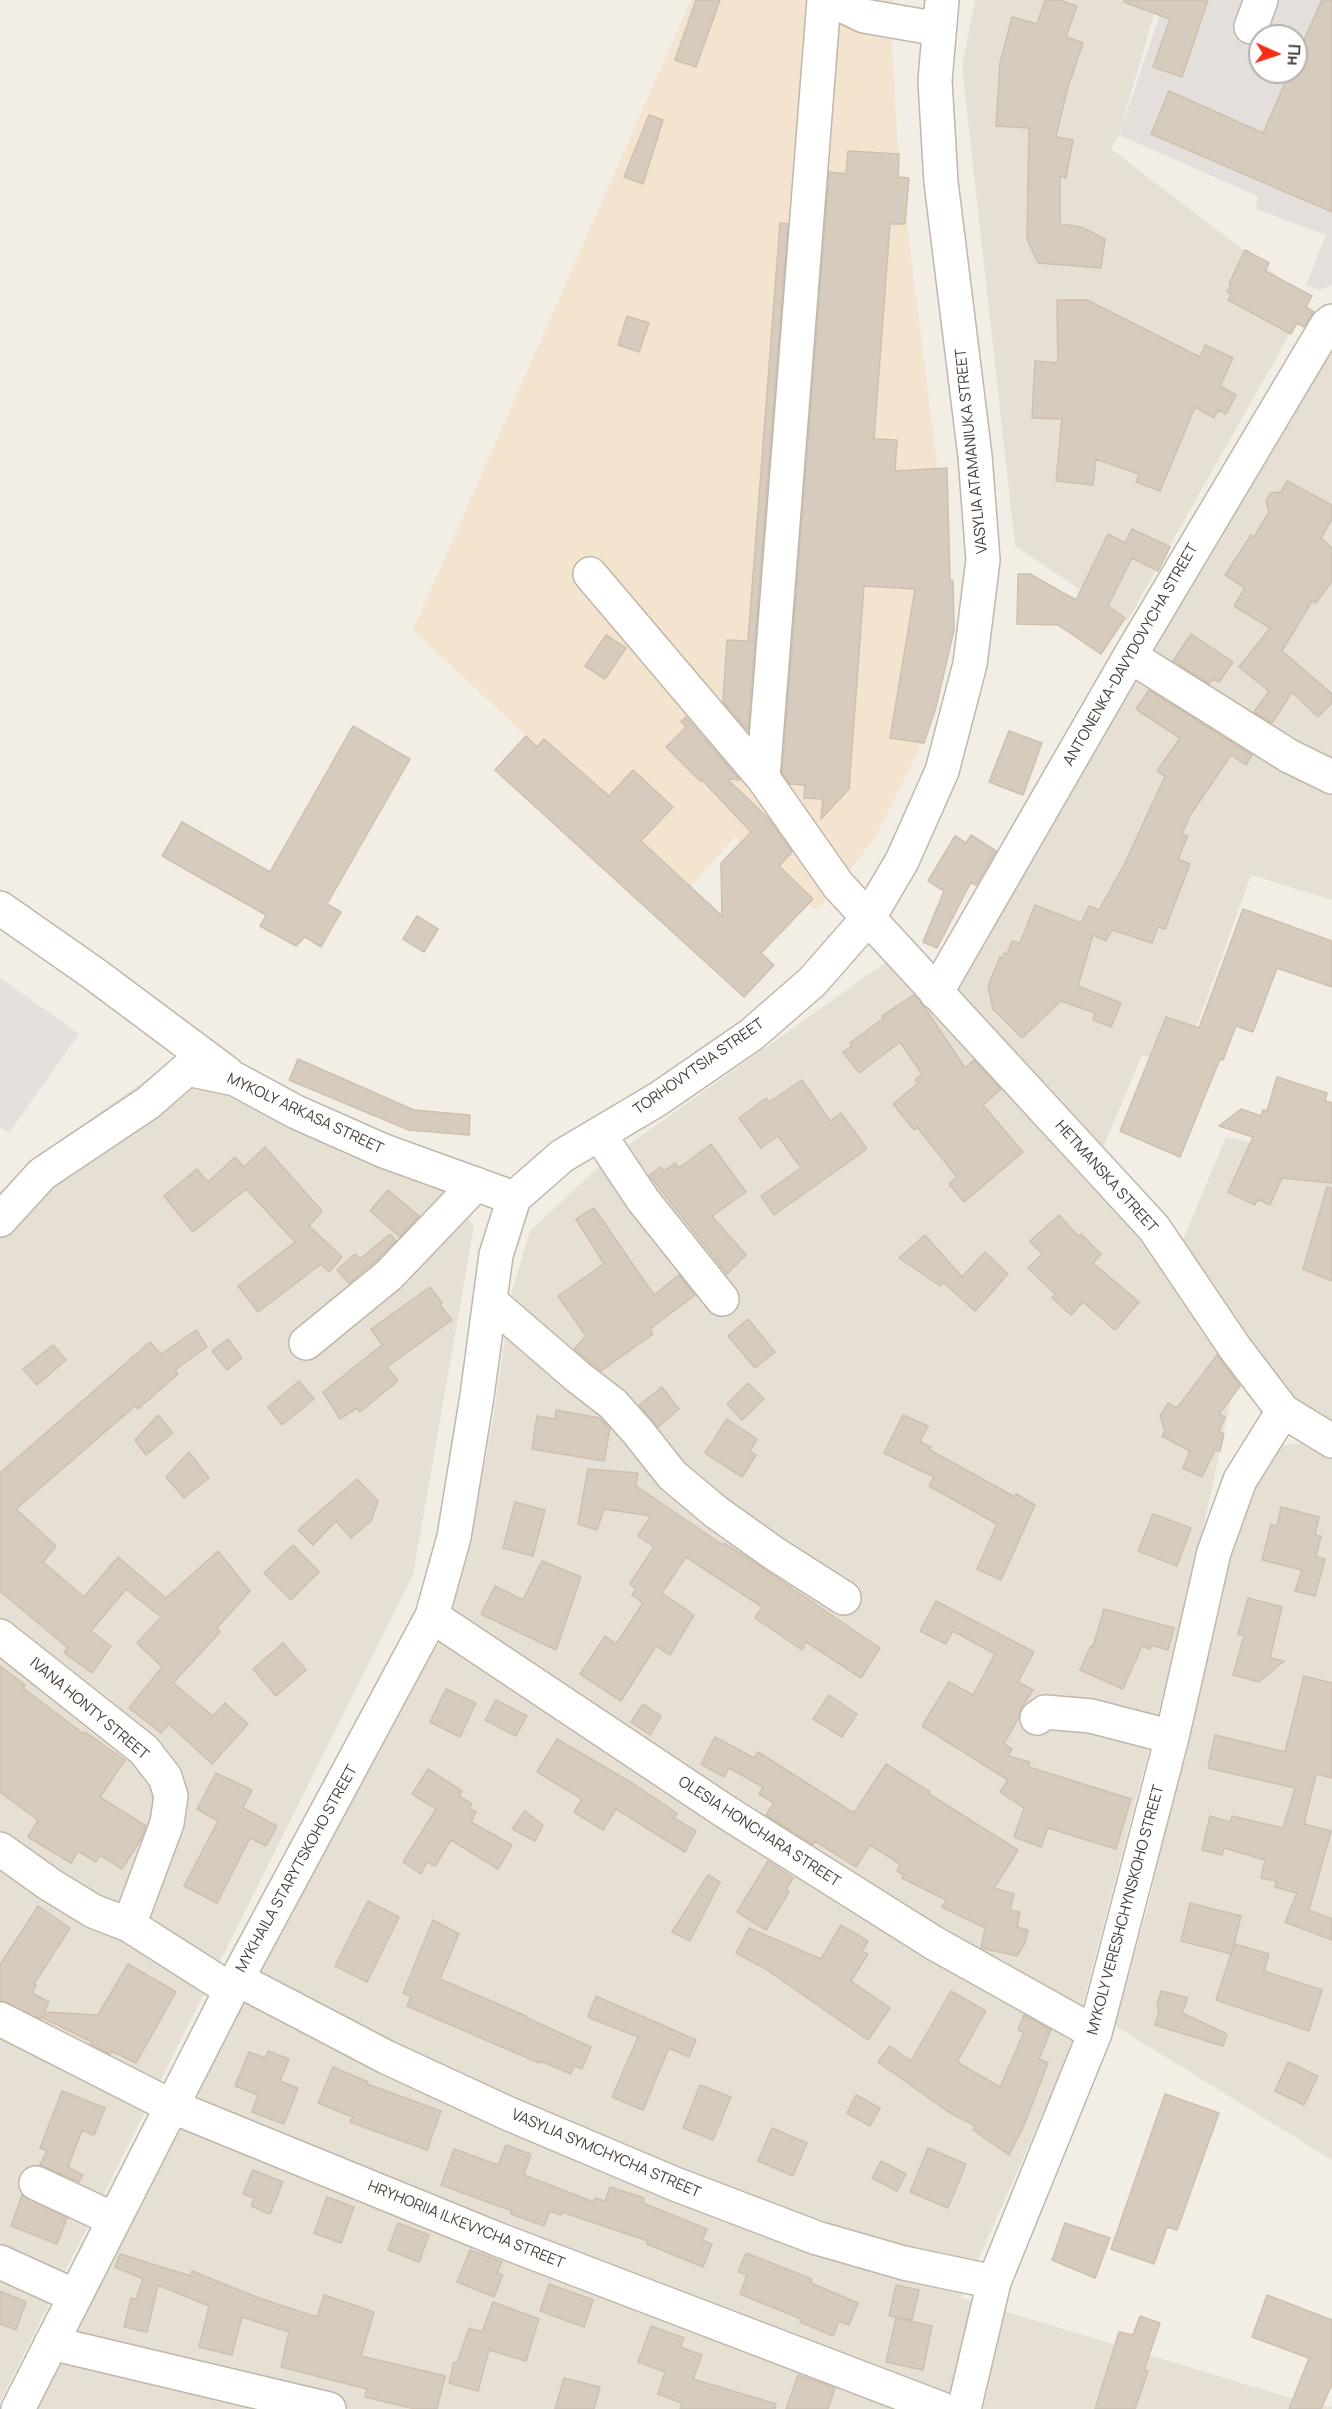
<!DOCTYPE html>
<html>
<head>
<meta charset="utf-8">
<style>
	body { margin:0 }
	#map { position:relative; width:1332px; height:2409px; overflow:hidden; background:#f2ede5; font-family:Manrope,sans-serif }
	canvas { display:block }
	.north { position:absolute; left:1248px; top:24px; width:60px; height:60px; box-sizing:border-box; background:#fff; border:2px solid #b4b1ae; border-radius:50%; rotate:93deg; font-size:16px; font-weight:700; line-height:24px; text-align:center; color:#443d34 }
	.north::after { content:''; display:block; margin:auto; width:21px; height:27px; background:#f62d17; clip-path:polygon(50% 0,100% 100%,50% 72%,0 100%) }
</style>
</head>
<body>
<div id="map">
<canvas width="1332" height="2409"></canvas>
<div class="north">Пн</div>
</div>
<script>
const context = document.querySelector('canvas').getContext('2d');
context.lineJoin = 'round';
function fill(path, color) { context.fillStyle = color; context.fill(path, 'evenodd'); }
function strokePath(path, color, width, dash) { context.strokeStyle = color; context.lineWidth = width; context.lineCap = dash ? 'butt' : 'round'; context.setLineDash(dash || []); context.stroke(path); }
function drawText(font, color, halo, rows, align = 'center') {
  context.font = font + ' Manrope,sans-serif'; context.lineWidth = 4.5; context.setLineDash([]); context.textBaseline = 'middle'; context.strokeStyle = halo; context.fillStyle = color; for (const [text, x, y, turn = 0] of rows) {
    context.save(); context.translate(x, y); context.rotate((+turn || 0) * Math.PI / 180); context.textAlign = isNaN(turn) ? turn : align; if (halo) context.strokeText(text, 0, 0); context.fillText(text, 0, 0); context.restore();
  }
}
const residential = new Path2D(`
	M975,0H1158L1119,135L1111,149L1309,300L1127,621L1015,546L962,66Z
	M1332,344V780L1129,667Z
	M1135,677L1318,788L1332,793V900L1251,875L1186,1056L1171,1066L1142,1055L1102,1150L954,991Z
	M889,960L1122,1210L1237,1372L1185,1611L1070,2053L961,2298L1314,2405L1332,2407V2409H37L133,2196L414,1668L469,1547L492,1425L512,1291L530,1231L603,1163Z
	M166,1066L349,1156L448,1192L474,1226L413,1575L0,2402V1192L38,1156Z
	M1226,1137L1332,1159V1420L1293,1400L1247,1339L1182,1242Z
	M1318,1440L1332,1447V2160L1114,2025L1148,1907L1238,1506L1256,1470L1282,1446Z`);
const commercial = new Path2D(`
	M691,0H892V55L900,171L944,519L945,642L918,751L875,838L817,911L735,837L689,888L413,630Z`);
const industrial = new Path2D(`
	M1165,0H1332V285L1320,290L1306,285L1326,235L1256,209L1258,197L1253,194L1119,135ZM1260,36H1296V72H1260Z`);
const parking = new Path2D(`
	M0,978L79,1034L9,1133L0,1127Z`);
const building = new Path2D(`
	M696,0H720L696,67L675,60Z
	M1045,0H1060L1077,6L1066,37L1083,43L1067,90L1056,137L1073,140L1066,178L1060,176V224L1081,227L1105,239L1101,268L1038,263L1027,239L1029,128L996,126L1000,63L1012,17L1037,24Z
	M1124,0H1208L1182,77L1153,67L1170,19L1124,2Z
	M1322,0H1332V212L1151,134L1169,91L1263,133L1290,72H1296V58Z
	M649,115L663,120L643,184L624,177Z
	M848,151L899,154L898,177L909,178L905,224H890L874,439L897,440L895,471L947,468L950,581L953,580L954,630L936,707L924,743L890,738L915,589L864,586L849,789L821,819L823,799L804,798L805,785L790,784L782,773L829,172L846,174Z
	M780,223L788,224L748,731L723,702L727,640L748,641Z
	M1245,250L1269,263L1265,271L1312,296L1306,307L1314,312L1304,327L1297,323L1291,334L1228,300L1231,294L1227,292L1231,285L1229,284Z
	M1057,300H1087L1200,357L1205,345L1233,358L1220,386L1236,395L1226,414L1218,410L1214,418L1195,407L1160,491L1136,482L1139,474L1096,459L1093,485L1056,481L1062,419L1032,418L1035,361L1058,363Z
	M627,316L649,323L639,352L618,345Z
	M1287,481L1332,505V519L1321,538L1332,548V581L1316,603L1312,601L1282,651L1332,694V703L1318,717L1292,692L1272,723L1254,712L1269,691L1239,667L1270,628L1234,606L1245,588L1225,575L1251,535L1254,537L1269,512L1266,501L1271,493L1281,492Z
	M1132,529L1170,547L1158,571L1132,558L1108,606L1125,618L1101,654L1058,625L1017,624L1018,574H1030L1076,600L1108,534L1125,543Z
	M1191,634L1233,662L1219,682L1213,679L1209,684L1173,661Z
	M606,635L626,648L605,679L585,666Z
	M1149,690L1252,755L1246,765L1231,755L1191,814L1182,834L1188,836L1178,859L1190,864L1165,929L1158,927L1152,943L1112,930L1106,941L1093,935L1078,986L1121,1003L1111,1027L1093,1020L1095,1013L1061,1001L1022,1038L993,1009L988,986L1000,957L1002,958L1004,953L1007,954L1012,941L1020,943L1035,905L1081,923L1089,906L1099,910L1125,863L1165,776L1157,771L1180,738L1136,709Z
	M686,717L740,780L727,779L768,818L792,852L779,866L813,899L761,953L774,965L744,997L495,770L526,736L537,747L544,739L609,796L633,770L673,807L641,841L722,916L721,863L751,832L702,780L700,781L666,747L686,727L681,722Z
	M353,726L410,759L327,904L341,912L321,947L305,937L296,946L260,926L266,915L162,856L182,822L270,872Z
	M1009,731L1042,743L1023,795L989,782Z
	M971,835L996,851L976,885L971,882L937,948L923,942L944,891L928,881L955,836L966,843Z
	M1243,909L1332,941V987L1277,968L1253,1032L1236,1026L1223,1060L1220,1059L1180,1157L1120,1131L1166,1017L1199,1028Z
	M417,916L438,929L424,952L403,939Z
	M914,995L925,1008L965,1068L974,1060L1001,1089L983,1105L1023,1152L964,1202L949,1184L957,1177L917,1127L914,1130L893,1104L918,1083L915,1080L922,1074L900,1042L859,1073L843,1052L852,1046L850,1043L884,1018L882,1016Z
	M298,1059L414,1110L470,1115L469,1135L409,1130L289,1080Z
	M1277,1077L1327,1093L1325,1101L1332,1103V1183L1282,1178L1270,1205L1257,1199L1255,1205L1228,1192L1253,1137L1219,1126L1241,1109L1261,1116L1263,1110L1267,1111Z
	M802,1080L830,1121L841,1113L867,1149L774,1215L761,1196L801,1168L778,1136L761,1148L739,1118L766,1098L769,1102Z
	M711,1144L746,1192L712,1216L746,1255L727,1274L649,1175L661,1167L664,1171L675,1163L679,1168Z
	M265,1147L322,1211L309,1226L342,1257L329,1272L321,1264L258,1312L238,1286L295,1242L246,1189L193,1232L164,1196L197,1169L208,1182L235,1157L244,1167Z
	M1327,1187L1332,1188V1281L1303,1269Z
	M388,1190L419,1216L400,1237L370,1211Z
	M594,1208L654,1295L679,1275L695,1295L650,1329L653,1334L601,1371L574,1349L586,1336L558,1296L604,1264L576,1219Z
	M1059,1215L1078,1236L1081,1234L1101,1254L1093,1263L1139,1302L1115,1330L1083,1302L1071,1315L1052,1298L1055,1294L1028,1268L1042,1254L1030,1241Z
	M390,1234L396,1241L376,1261L349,1283L337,1270L355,1254L360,1259Z
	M925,1235L962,1277L985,1252L1008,1274L975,1311L943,1282L940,1286L899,1258Z
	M430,1287L442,1303L440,1305L452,1320L387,1367L398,1381L360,1412L357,1408L340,1419L323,1392L382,1345L371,1329Z
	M748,1319L775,1352L755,1368L728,1336Z
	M196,1330L207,1347L175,1370L178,1374L138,1409L135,1406L16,1509L56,1546L43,1562L84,1597L118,1557L166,1598L218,1551L250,1591L217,1628L220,1632L173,1683L213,1716L225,1703L248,1724L212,1764L169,1724L161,1733L129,1708L162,1667L137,1643L161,1617L126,1589L91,1631L111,1646L92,1673L64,1653L68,1648L0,1591V1473L150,1342L161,1354Z
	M228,1339L242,1358L227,1370L212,1351Z
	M53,1345L66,1360L37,1385L23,1369Z
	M1217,1355L1240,1386L1219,1414L1225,1417L1219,1431L1224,1434L1220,1451L1215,1450L1202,1477L1183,1468L1190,1451L1162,1436L1165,1431L1160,1416L1168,1403L1177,1408Z
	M299,1381L314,1399L282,1425L268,1407Z
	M748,1383L764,1399L742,1420L727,1404Z
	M662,1387L679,1409L658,1427L639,1405Z
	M556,1410L600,1418L610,1428L604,1461L532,1449L537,1416L555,1419Z
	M158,1415L173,1433L146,1455L135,1440Z
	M903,1415L928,1426L920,1442L931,1447L930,1450L1015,1497L1016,1494L1035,1505L1001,1580L977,1569L997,1524L929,1486L934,1477L884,1453Z
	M727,1419L757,1439L750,1451L756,1455L742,1477L705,1453Z
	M189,1452L209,1478L184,1498L166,1477Z
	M588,1469L638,1473L636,1486L723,1545L724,1543L755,1563L880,1648L861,1678L806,1642L802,1650L755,1618L762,1607L686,1557L662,1593L694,1615L670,1655L656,1646L621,1701L580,1674L605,1636L616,1644L643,1603L632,1595L636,1589L630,1584L654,1547L638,1536L651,1516L604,1509L597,1530L578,1524Z
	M357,1479L378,1501L371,1521L351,1538L336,1521L313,1545L298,1530Z
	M515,1502L545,1510L533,1556L503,1548Z
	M1281,1507L1319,1517L1315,1535L1321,1536L1316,1557L1325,1559L1315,1596L1295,1591L1302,1570L1262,1560L1271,1524L1277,1526Z
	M1153,1514L1191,1528L1177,1566L1138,1551Z
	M293,1545L319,1572L291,1600L264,1573Z
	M542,1561L581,1577L556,1650L481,1614L495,1586L523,1600Z
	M1248,1598L1282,1607L1270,1658L1284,1661L1259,1682L1233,1675L1244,1636L1238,1634Z
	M936,1601L1034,1652L1018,1682L1033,1690L1020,1710L1019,1717L1004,1744L1012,1749L1008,1756L1030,1762L1029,1767L1131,1799L1116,1849L1048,1828L1041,1847L1014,1837L1024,1808L1000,1792L1008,1780L922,1726L949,1682L973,1695L995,1654L953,1631L946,1644L920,1631Z
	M1104,1609L1174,1628L1168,1650L1151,1645L1150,1649L1142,1646L1123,1689L1080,1670L1091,1646L1093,1647Z
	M283,1643L306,1670L276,1696L253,1669Z
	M0,1666L25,1685L23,1688L84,1734L85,1732L125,1760L100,1797L146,1826L141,1839L122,1869L100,1855L96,1862L78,1851L71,1863L28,1837L38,1820L0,1792Z
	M1304,1676L1332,1683V1778L1316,1774L1304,1824L1331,1831L1309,1910L1332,1919V1940L1285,1922L1297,1893L1275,1887L1276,1881L1261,1878L1265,1860L1224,1848L1222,1855L1202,1850L1210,1816L1230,1822L1232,1816L1283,1828L1295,1788L1208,1768L1215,1735L1285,1752Z
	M446,1689L476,1703L460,1737L430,1722Z
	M829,1695L857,1714L842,1737L813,1719Z
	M496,1700L527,1716L516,1736L485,1720Z
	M643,1704L661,1716L650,1735L631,1722Z
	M715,1737L754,1758L758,1752L854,1813L886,1764L930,1792L929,1794L1018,1850L994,1888L1014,1894L1010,1910L1020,1912L1017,1927L1028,1930L1025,1943L1017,1956L981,1948L985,1928L942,1907L946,1900L902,1878L904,1875L897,1871L900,1864L870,1845L856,1867L823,1846L815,1841L813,1845L766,1815L774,1803L759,1794L763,1787L729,1768L724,1777L701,1764Z
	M557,1739L632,1783L677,1813L674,1818L696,1831L685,1852L616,1809L603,1830L574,1812L582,1799L537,1772Z
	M428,1769L462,1791L459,1796L472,1804L469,1808L476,1812L471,1822L512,1845L498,1869L451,1840L435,1866L427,1862L421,1874L403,1862L436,1809L412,1794Z
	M216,1773L252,1790L243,1808L277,1826L266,1846L250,1838L217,1903L184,1886L218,1821L197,1809Z
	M525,1811L543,1825L535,1841L512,1829Z
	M768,1861L793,1878L786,1890L789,1892L766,1930L737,1912Z
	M708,1875L720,1882L690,1941L672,1932Z
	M368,1901L399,1917L367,1982L335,1966Z
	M1190,1903L1241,1916L1232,1953L1235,1944L1269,1954L1264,1971L1322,1990L1309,2031L1216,2000L1231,1954L1181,1941Z
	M38,1906L70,1928L34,1984L36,1985L32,1993L49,2002L44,2012L98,2015L128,1964L176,1992L136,2063L111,2051L110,2054L90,2044L92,2042L41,2017L40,2019L0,2000V1965Z
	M433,1920L459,1934L440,1979L526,2016L525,2017L591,2047L582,2069L574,2066L571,2074L540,2061L539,2063L407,2006L411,1996L403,1993Z
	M841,1925L868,1941L862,1951L868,1954L851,1981L890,2008L868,2040L764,1968L736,1953L749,1928L821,1959Z
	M951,1991L986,2011L957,2062L1000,2087L1024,2032L1018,2030L1024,2015L1051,2030L1039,2059L1048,2063L1023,2128L1009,2155L973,2130L975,2126L947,2111L878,2062L890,2046L911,2061Z
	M1161,1991L1188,1998L1182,2013L1227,2034L1223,2046L1155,2025L1159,2011L1157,2005Z
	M596,1996L696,2040L689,2057L669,2048L643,2110L612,2097L638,2037L590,2018L588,2016Z
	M268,2051L289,2059L280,2081L298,2088L284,2124L252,2112L258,2095L235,2086L249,2052L265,2058Z
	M1288,2062L1318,2076L1304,2105L1275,2091Z
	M333,2067L368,2082L367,2084L441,2111L427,2150L350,2122L353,2117L318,2103Z
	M700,2085L731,2097L713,2140L683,2128Z
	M62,2091L105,2108L94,2135L82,2130L68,2167L83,2175L79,2182L40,2165L47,2151L40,2148Z
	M1165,2094L1219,2113L1177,2230L1167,2227L1154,2264L1111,2249Z
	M856,2095L880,2108L870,2126L847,2113Z
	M772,2128L807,2143L793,2176L758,2161Z
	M506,2145L531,2154L524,2175L594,2202L595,2198L605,2201L610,2187L644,2198L643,2203L707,2229L702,2240L712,2244L703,2267L647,2244L648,2241L562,2212L561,2215L550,2211L544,2226L511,2214L512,2211L441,2185L454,2149L498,2165Z
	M928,2148L966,2164L948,2208L910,2192Z
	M881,2161L906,2174L897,2191L872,2178Z
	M253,2170L283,2182L270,2214L251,2206L254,2198L243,2194Z
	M22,2195L67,2218L57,2244L11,2226Z
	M327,2197L354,2207L341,2243L314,2233Z
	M398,2223L429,2235L419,2262L388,2250Z
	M1065,2223L1110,2238L1095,2278L1052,2260Z
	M470,2250L502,2262L497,2273L503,2275L494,2297L457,2282Z
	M746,2253L812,2279L811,2283L858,2303L849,2325L839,2321L833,2336L800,2322L801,2319L740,2294L747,2275L738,2272Z
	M120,2254L191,2276L192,2271L259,2298L317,2317L324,2295L374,2312L361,2356L445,2376L437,2409H415L365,2397L367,2389L281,2367L289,2332L242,2317L232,2355L199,2347L209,2306L158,2285L147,2332L124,2327L131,2298L136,2299L143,2279L115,2267Z
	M549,2284L593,2300L584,2327L540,2311Z
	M896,2285L919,2290L912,2320L889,2316Z
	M0,2291L26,2302L16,2330L0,2324Z
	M1267,2295L1332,2320V2384L1321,2409H1289L1309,2358L1252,2337Z
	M493,2302L539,2319L526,2361L489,2350L478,2391L449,2383L454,2362L457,2363L469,2328L482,2332Z
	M1140,2316L1160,2323L1144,2370L1148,2371L1135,2409H1095L1119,2332L1133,2335Z
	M896,2318L932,2326L923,2370L886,2362Z
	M651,2326L684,2338L680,2347L702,2355L693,2379L776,2404L775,2409H680L682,2403L658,2394L665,2372L638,2362Z
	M798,2375L835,2388L828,2409H786Z
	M564,2378L600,2387L594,2409H555Z`);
const minor = new Path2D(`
	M831,0L864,16L939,29
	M1251,27L1261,0
	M590,574L763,778L838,885L1154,1228L1235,1348L1283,1411L1332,1441
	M1130,656L1289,756L1332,777
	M763,778L824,0
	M0,908L93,973L227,1073
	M936,993L1130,656L1327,325L1332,321
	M599,1134L643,1200L722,1299
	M0,1220L42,1174L148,1103L187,1069L235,1079L296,1112L384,1151L514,1198
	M490,1301L578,1377L613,1404L638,1432L672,1475L716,1512L775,1554L844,1598
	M306,1343L389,1275L476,1184
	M432,1616L726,1812L934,1943L1095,2033
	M0,1636L144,1750L165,1777L171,1796L167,1823L129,1925
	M1037,1718L1045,1712L1091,1716L1172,1737
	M0,1849L49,1884L93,1911L129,1925L231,1990
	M237,1979L386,2057L507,2113L675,2184L817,2238L904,2263L994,2282
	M0,2019L171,2106L497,2239L942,2409
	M36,2183L113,2219
	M0,2262L75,2296
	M51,2343L329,2409
	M18,2409L231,1990L432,1616L454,1537L477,1396L496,1255L514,1198L562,1156L658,1099L751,1035L812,982L869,917L902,861L942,771L970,664L983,560L975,456L941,182L935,81L942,0
	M964,2409L994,2282L1095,2033L1172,1737L1214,1552L1240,1480L1283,1411`);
const streetNames = [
	["VASYLIA ATAMANIUKA STREET",972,451,-96],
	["ANTONENKA-DAVYDOVYCHA STREET",1131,655,-60],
	["TORHOVYTSIA STREET",699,1067,-35],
	["MYKOLY ARKASA STREET",305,1114,25],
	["HETMANSKA STREET",1106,1177,48],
	["IVANA HONTY STREET",89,1709,40],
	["OLESIA HONCHARA STREET",759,1832,33],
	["MYKHAILA STARYTSKOHO STREET",297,1869,-61],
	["MYKOLY VERESHCHYNSKOHO STREET",1126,1910,-75],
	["VASYLIA SYMCHYCHA STREET",606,2154,23],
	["HRYHORIIA ILKEVYCHA STREET",466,2225,22]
];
fill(residential, '#e6dfd3');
fill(commercial, '#f4e3cf');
fill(industrial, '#e4dfda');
fill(parking, '#e3e0dd');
fill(building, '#d6cbbd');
strokePath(building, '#cec0ae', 1.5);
strokePath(minor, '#c0b7aa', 36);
strokePath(minor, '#fff', 33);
drawText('15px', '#443d34', '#fff', streetNames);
</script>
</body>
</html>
